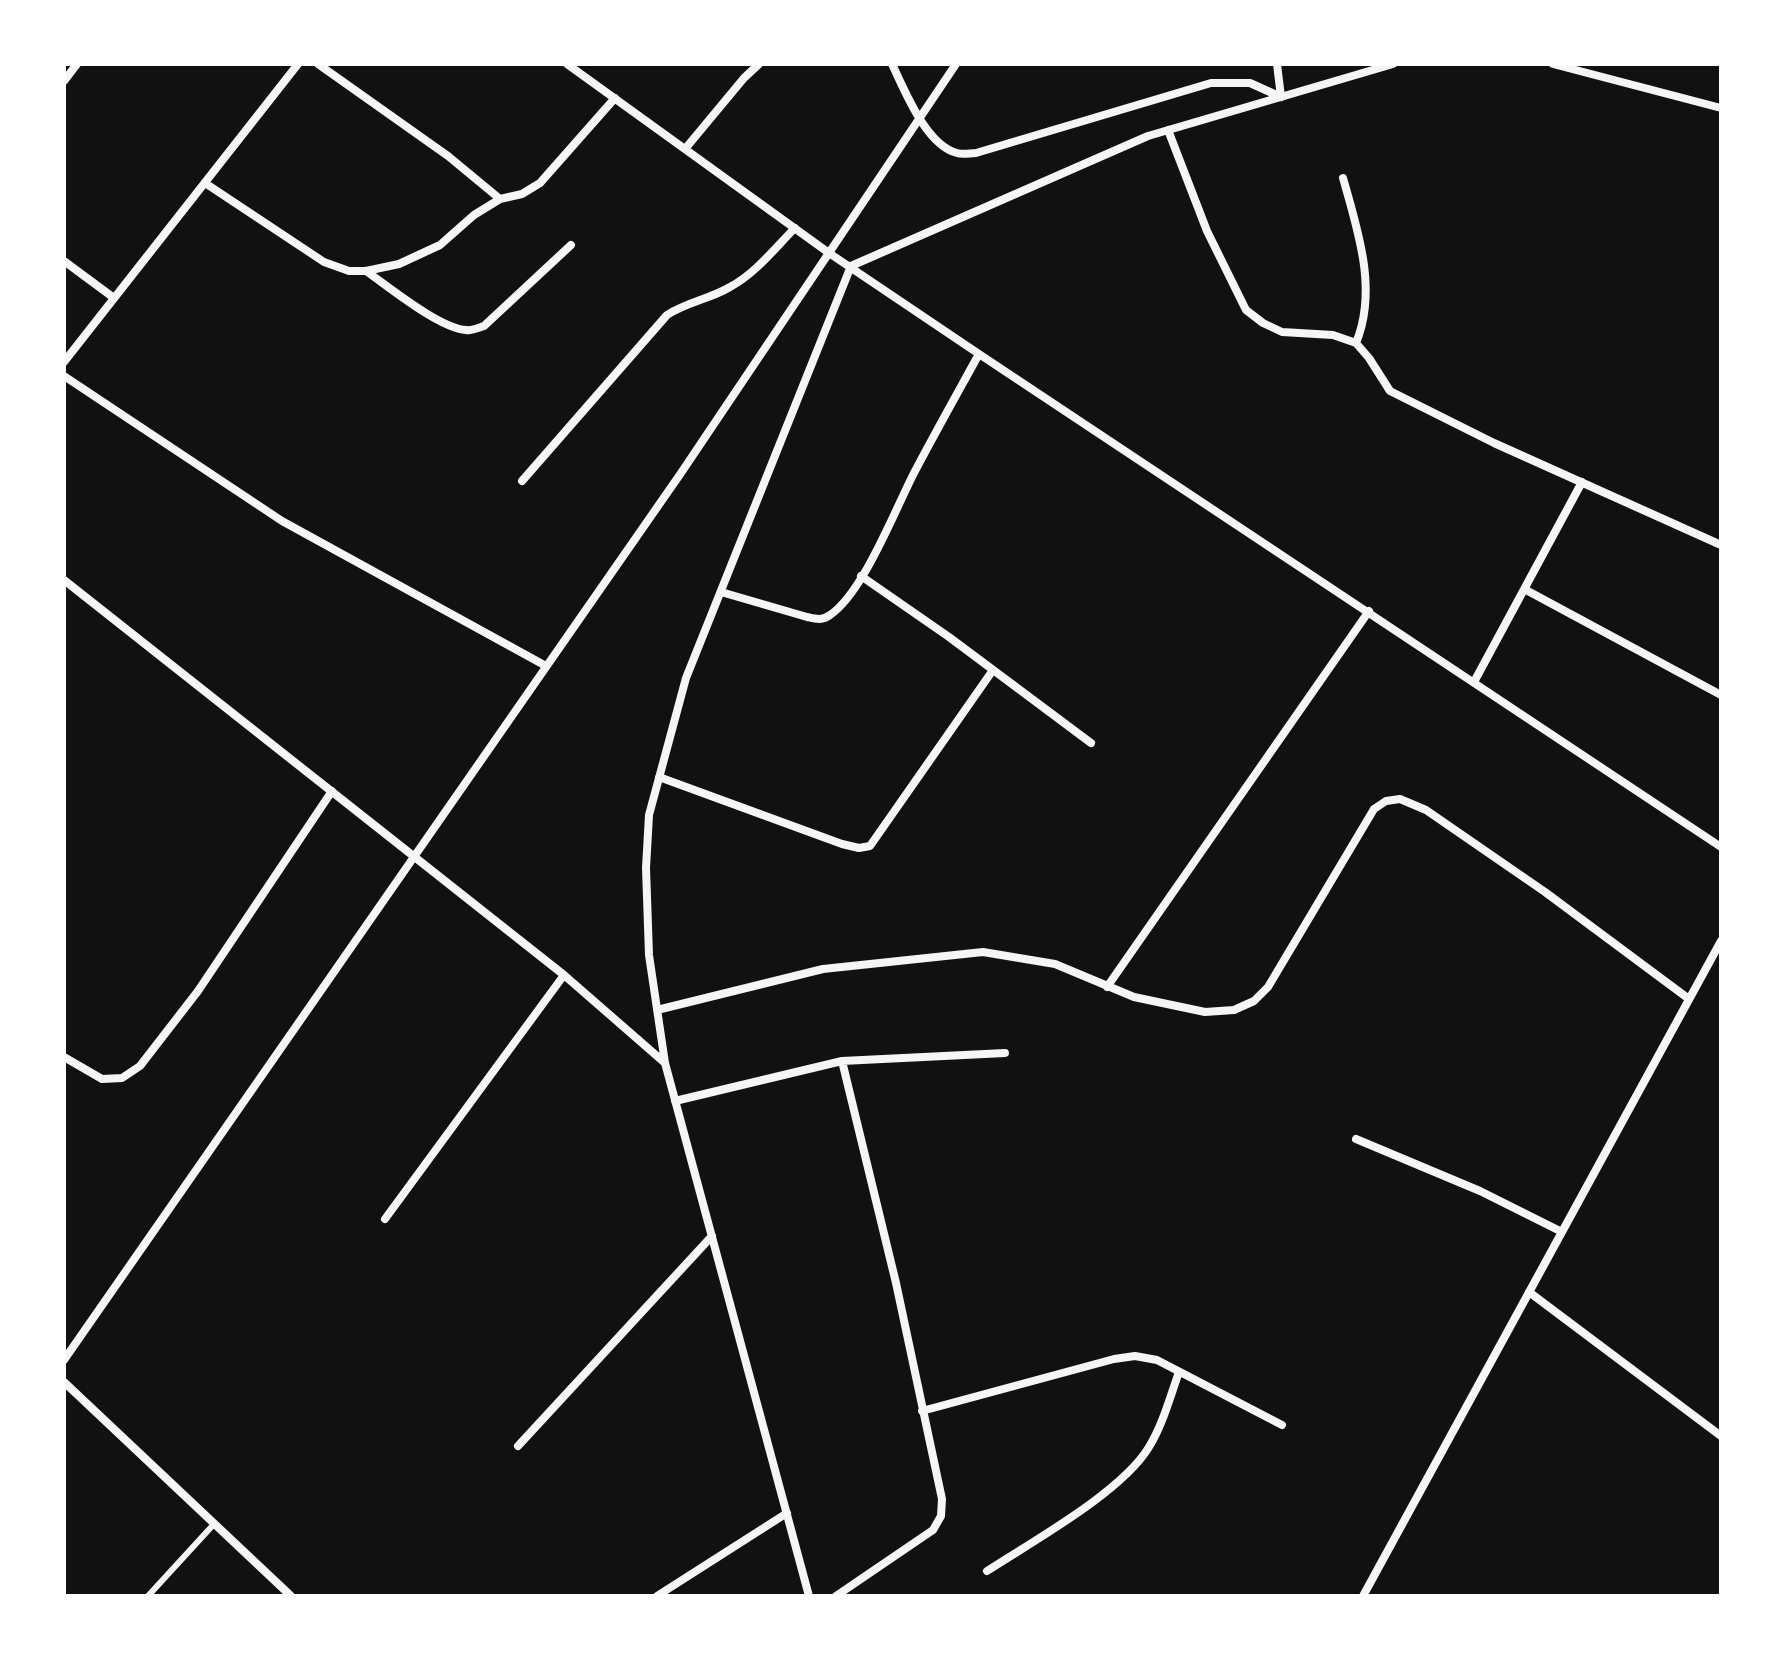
<!DOCTYPE html>
<html>
<head>
<meta charset="utf-8">
<style>
	body { margin:0 }
	#map { position:relative; width:1785px; height:1660px; overflow:hidden; background:#111; font-family:Barlow,sans-serif }
	canvas { display:block }
	.frame { position:absolute; inset:0; border:66px solid #fff; pointer-events:none }
</style>
</head>
<body>
<div id="map">
<canvas width="1785" height="1660"></canvas>
<div class="frame"></div>
</div>
<script>
const context = document.querySelector('canvas').getContext('2d');
context.lineJoin = 'round';
function strokePath(path, color, width, dash) { context.strokeStyle = color; context.lineWidth = width; context.lineCap = dash ? 'butt' : 'round'; context.setLineDash(dash || []); context.stroke(path); }
const service = new Path2D(`
	M148,1596L214,1524`);
const minor = new Path2D(`
	M318,64L448,156L500,199
	M567,64L829,253L979,354L1721,847
	M892,64C905,91 926,145 957,153C963,155 970,153 976,153L1211,83H1250L1281,97
	M1277,64L1281,97
	M1553,64L1721,108
	M64,81L77,64
	M1168,130L1207,231L1246,310L1263,323L1282,332L1333,335L1356,343L1369,358L1390,391L1494,443L1721,545
	M685,149L744,78L759,64
	M1343,178C1358,231 1378,290 1356,343
	M205,183L324,262L349,271H366L399,264L440,245L474,215L500,199L522,194L540,183L615,98
	M64,261L114,298
	M366,271C389,287 439,328 466,330C472,331 478,328 484,326L571,245
	M64,362L298,64
	M64,376L282,521L546,666
	M522,481L667,315C687,302 710,299 730,287C756,273 775,248 795,228
	M861,576L949,637L1091,743
	M64,580L564,975L665,1063
	M1526,590L1721,695
	M721,592L807,617C816,619 822,621 830,615C863,593 895,510 914,473C935,433 957,394 979,354
	M1474,682L1582,482
	M659,777L842,844L859,848L870,846L993,670
	M1107,987L1369,611
	M657,1010L823,969L983,952L1055,964L1134,997L1205,1012L1234,1010L1254,1001L1268,987L1374,809L1386,801L1400,799L1426,810L1545,892L1689,999
	M64,1057L102,1079L122,1078L140,1066L198,991L332,791
	M675,1101L842,1061L1005,1053
	M1356,1139L1480,1191L1562,1232
	M385,1219L564,975
	M1529,1292L1721,1436
	M64,1360L681,473L956,64
	M64,1382L291,1596
	M922,1411L1114,1359L1135,1356L1157,1360L1282,1425
	M518,1446L712,1236
	M987,1571C1033,1541 1122,1492 1149,1447C1163,1424 1170,1397 1179,1372
	M657,1596L787,1513
	M809,1596L665,1063L649,955L646,868L649,815L686,678L851,266L1148,136L1393,64
	M836,1596L933,1530L941,1516L942,1499L896,1283L842,1061
	M1363,1596L1721,941`);
strokePath(service, '#f5f5f5', 6);
strokePath(minor, '#f5f5f5', 8);
</script>
</body>
</html>
